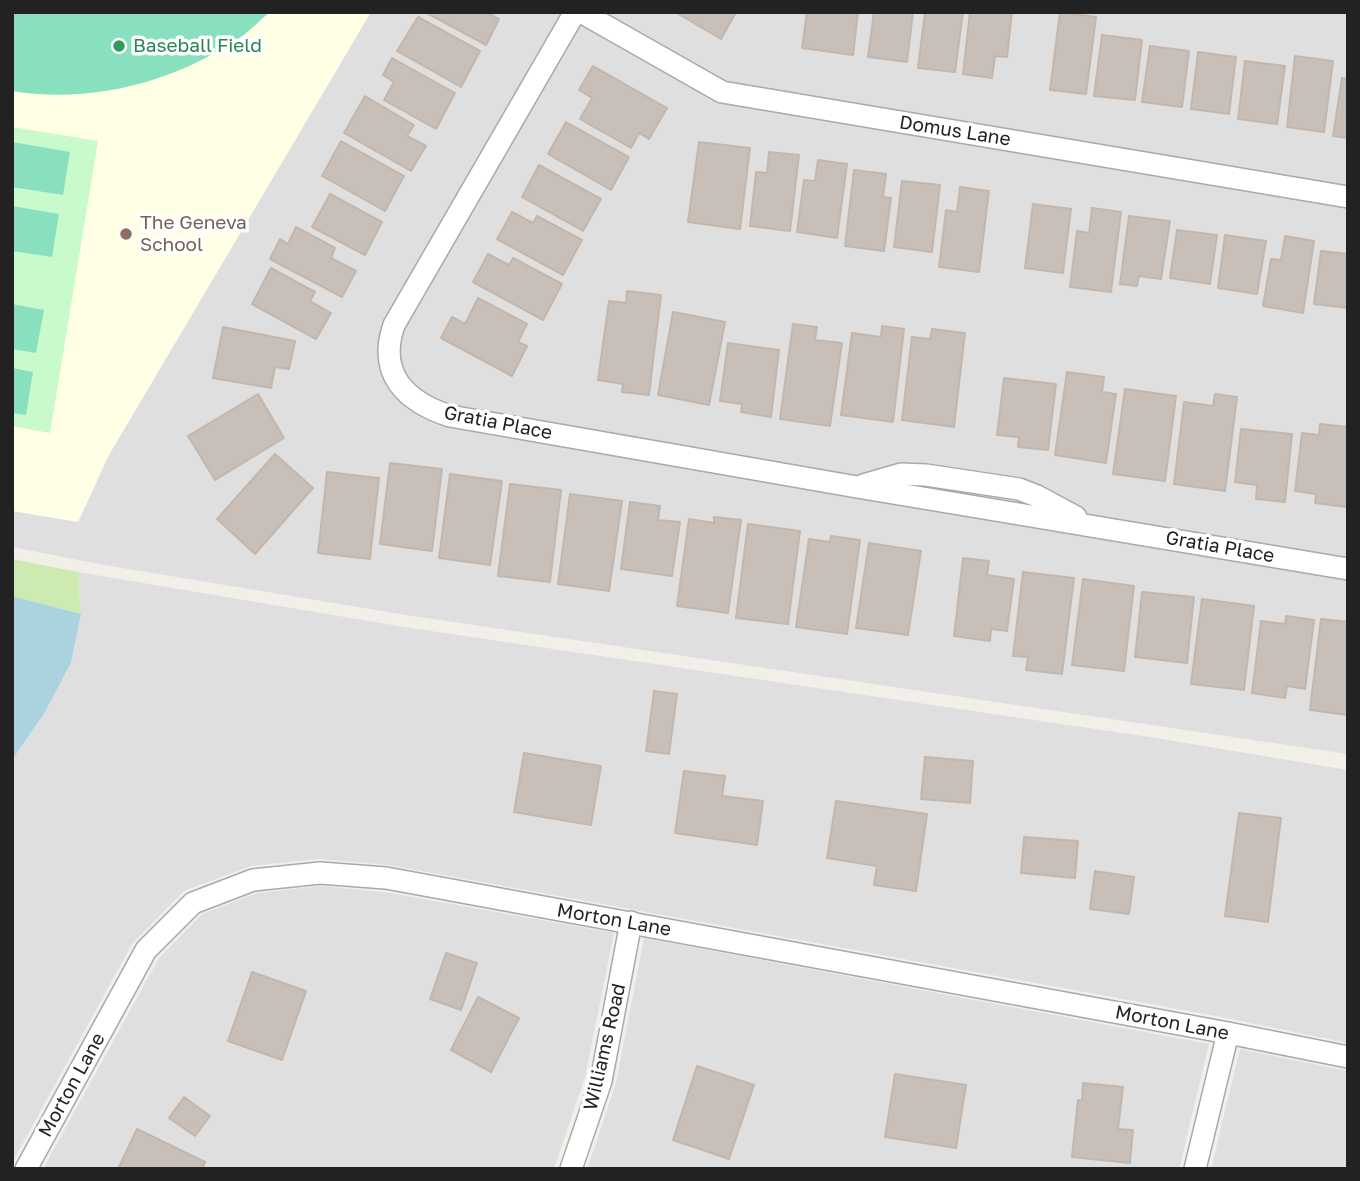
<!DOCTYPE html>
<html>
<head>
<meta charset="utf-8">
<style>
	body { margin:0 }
	#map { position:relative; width:1360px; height:1181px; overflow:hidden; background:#f2efe9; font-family:"Golos Text",sans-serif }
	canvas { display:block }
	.frame { position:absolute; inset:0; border:14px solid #222; pointer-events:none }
</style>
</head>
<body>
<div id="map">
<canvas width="1360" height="1181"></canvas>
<div class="frame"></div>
</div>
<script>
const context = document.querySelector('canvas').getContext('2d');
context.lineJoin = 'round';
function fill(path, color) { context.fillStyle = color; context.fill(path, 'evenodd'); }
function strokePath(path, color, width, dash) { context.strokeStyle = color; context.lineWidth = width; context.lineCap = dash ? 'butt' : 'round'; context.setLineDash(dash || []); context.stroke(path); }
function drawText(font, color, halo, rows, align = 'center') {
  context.font = font + ' "Golos Text",sans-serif'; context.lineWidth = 7; context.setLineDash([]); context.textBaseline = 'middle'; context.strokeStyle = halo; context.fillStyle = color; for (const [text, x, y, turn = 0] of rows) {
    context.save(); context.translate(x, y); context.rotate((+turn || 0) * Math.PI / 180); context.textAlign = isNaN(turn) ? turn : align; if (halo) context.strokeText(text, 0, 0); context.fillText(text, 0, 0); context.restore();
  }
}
const residential = new Path2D(`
	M12,12H1348V754L406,615L104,565L12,547Z
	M78,572L404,627L1156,738L1348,770V1043L1216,1016L389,865L319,859L251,866L186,890L181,894L132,944L12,1163V760L45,712L71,663L81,614Z
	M321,886L384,892L614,933L585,1077L554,1169H43L159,958L202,914L257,893Z
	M644,938L1209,1044L1179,1169H587L616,1083Z
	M1240,1049L1348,1071V1169H1211Z`);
const education = new Path2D(`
	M12,12H371L109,455L78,522L12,511Z`);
const grass = new Path2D(`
	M12,559L78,572L81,614L12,596Z`);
const park = new Path2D(`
	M12,127L98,141L50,433L12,426Z`);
const pitch = new Path2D(`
	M12,12H270C260,20 251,30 241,37C175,82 92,104 12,91Z
	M12,142L70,152L63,195L12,187Z
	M12,206L59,214L52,257L12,251Z
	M12,304L44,310L36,353L12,349Z
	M12,368L33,372L26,415L12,413Z`);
const water = new Path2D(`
	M12,596L81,614L71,663L45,712L12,760Z`);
const building = new Path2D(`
	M425,12H487L499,19L486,45Z
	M675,12H736L721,39Z
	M807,12H858L853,55L802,48Z
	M874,12H913L907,62L868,57Z
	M925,12H963L955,72L918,68Z
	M970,12H1012L1007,57L995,56L992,78L963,74Z
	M1060,12L1096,17L1086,94L1050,90Z
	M418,17L480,51L461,87L397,51Z
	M1102,35L1142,40L1135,100L1094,96Z
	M1150,46L1189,51L1182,107L1142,102Z
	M1198,52L1236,57L1229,114L1191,109Z
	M1295,56L1333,61L1324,132L1287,127Z
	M392,58L455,93L436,129L384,100L394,82L383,75Z
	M1245,61L1285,66L1277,124L1238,119Z
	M593,66L667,108L649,139L639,133L631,148L580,119L592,98L579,90Z
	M1342,78L1348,79V138L1333,136Z
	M365,96L414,125L407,136L426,146L411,171L344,133Z
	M566,122L629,157L611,190L548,154Z
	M341,141L404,176L385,211L322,176Z
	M699,142L750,148L740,229L688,222Z
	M769,152L799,155L790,231L750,226L756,172L767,173Z
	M818,160L847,164L837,238L797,232L804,180L815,181Z
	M539,165L601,199L583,231L522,197Z
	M854,170L886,174L883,197L891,198L884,251L845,246Z
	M902,181L940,185L932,252L894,247Z
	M960,187L989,191L979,272L939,267L946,210L957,212Z
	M330,194L382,222L365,255L312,227Z
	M1033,204L1071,209L1063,273L1025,268Z
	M1092,208L1121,212L1111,292L1070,287L1077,231L1089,233Z
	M512,212L533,223L537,216L582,240L563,275L497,239Z
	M1129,216L1170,221L1161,279L1139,276L1137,286L1120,284Z
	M296,227L335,248L331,258L356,271L342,297L270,259L280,239L288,244Z
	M1177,230L1217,235L1210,284L1170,278Z
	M1225,235L1266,241L1257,294L1218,288Z
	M1285,236L1314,241L1303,313L1263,306L1271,259L1281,260Z
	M1321,251L1348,254V308L1314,304Z
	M488,254L509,265L513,258L562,284L543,320L473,282Z
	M271,268L315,292L310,301L331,313L316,339L252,304Z
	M627,291L661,295L649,395L622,392L623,384L598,380L609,301L626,303Z
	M478,298L527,324L518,342L527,346L512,376L441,338L452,317L465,324Z
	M673,312L725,322L709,405L658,395Z
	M793,324L817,327L815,340L842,343L830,426L780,419Z
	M882,326L904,329L893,422L841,415L852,333L881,337Z
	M223,327L295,341L289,369L275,367L271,388L213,378Z
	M932,329L965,333L954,427L902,420L912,337L930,339Z
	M728,343L779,350L771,417L741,412L742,404L720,401Z
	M1067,372L1104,377L1102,392L1116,394L1106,463L1055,455Z
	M1004,378L1056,384L1048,450L1018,447L1019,437L997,435Z
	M1125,389L1176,396L1165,481L1113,474Z
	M258,394L284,438L215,480L188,436Z
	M1215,394L1237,397L1225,491L1174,484L1184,402L1213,406Z
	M1320,424L1348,427V491L1346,507L1315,503L1316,494L1295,491L1302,433L1319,435Z
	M1241,429L1292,434L1285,502L1256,499L1257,485L1235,482Z
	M275,454L313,488L255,554L217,519Z
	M390,463L442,469L432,551L380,544Z
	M327,472L379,478L370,559L318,553Z
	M450,474L502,481L490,565L439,558Z
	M510,484L561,490L550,582L498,576Z
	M570,494L622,501L609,591L558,584Z
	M630,502L660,506L658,520L680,522L672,576L621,569Z
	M714,517L741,520L728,613L677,606L689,519L714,523Z
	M748,524L800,531L788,624L736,618Z
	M831,536L860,540L847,634L796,627L809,539L830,542Z
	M869,543L921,551L908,635L856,628Z
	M963,558L989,561L987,575L1014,579L1007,631L991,629L990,641L954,636Z
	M1023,572L1074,578L1062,674L1026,670L1028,657L1013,656Z
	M1083,579L1134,586L1124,671L1072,665Z
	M1142,592L1194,597L1187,663L1135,657Z
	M1202,599L1254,606L1244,690L1191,684Z
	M1286,616L1314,620L1305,689L1287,686L1285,698L1252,693L1261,621L1285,624Z
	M1321,619L1348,622V715L1310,710Z
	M654,691L677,694L669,754L646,751Z
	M524,753L601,766L591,825L514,812Z
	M925,757L973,761L970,803L921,799Z
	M684,771L725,776L722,796L763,801L757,845L675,833Z
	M836,801L927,814L916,891L874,885L877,866L827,858Z
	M1239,813L1281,818L1268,922L1225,916Z
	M1024,837L1078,841L1075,878L1021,873Z
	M1095,871L1134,877L1129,914L1090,909Z
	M446,953L477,963L461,1010L430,999Z
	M252,972L306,991L282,1060L228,1041Z
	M478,997L519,1018L491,1072L451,1050Z
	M697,1066L754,1085L729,1159L673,1140Z
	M895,1074L966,1085L956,1148L885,1137Z
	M1083,1083L1123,1087L1118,1129L1133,1130L1130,1163L1072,1157L1078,1100L1082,1101Z
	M184,1097L210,1116L195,1136L169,1118Z
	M137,1129L205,1162L202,1169H118Z`);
const minor = new Path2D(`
	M575,12L394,325C377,374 406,402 450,416L857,487L1348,569
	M581,12L722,92L1348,197
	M863,485L901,474L926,475L1019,489L1037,496L1076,517
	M26,1169L146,950L193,903L253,880L320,873L386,878L1228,1033L1348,1057
	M571,1169L601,1081L631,922
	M1195,1169L1228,1033`);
const markers = [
	[119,46,7,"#2e9e5b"],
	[126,234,7,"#8d6e63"]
];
const leisureNames = [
	["Baseball Field",133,46]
];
const streetNames = [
	["Domus Lane",955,131,9],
	["Gratia Place",498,423,11],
	["Gratia Place",1220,547,10],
	["Morton Lane",614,920,10],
	["Morton Lane",1172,1023,11],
	["Williams Road",605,1047,-77],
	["Morton Lane",72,1085,-61]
];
const educationNames = [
	["The Geneva",140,223],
	["School",140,245]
];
fill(residential, '#e0dfdf');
fill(education, '#ffffe5');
fill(grass, '#cdebb0');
fill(park, '#c8facc');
fill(pitch, '#88e0be');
fill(water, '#aad3df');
fill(building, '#c7bfb8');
strokePath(building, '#c4b6ab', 2);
strokePath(minor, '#a9a9a9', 24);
strokePath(minor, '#fff', 21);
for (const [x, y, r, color] of markers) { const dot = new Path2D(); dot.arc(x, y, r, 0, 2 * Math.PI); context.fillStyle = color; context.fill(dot); strokePath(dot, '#fff', 2.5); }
drawText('19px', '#27864d', '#fff', leisureNames, 'left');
drawText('19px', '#222', '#fff', streetNames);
drawText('19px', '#785e54', '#fff', educationNames, 'left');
</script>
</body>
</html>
